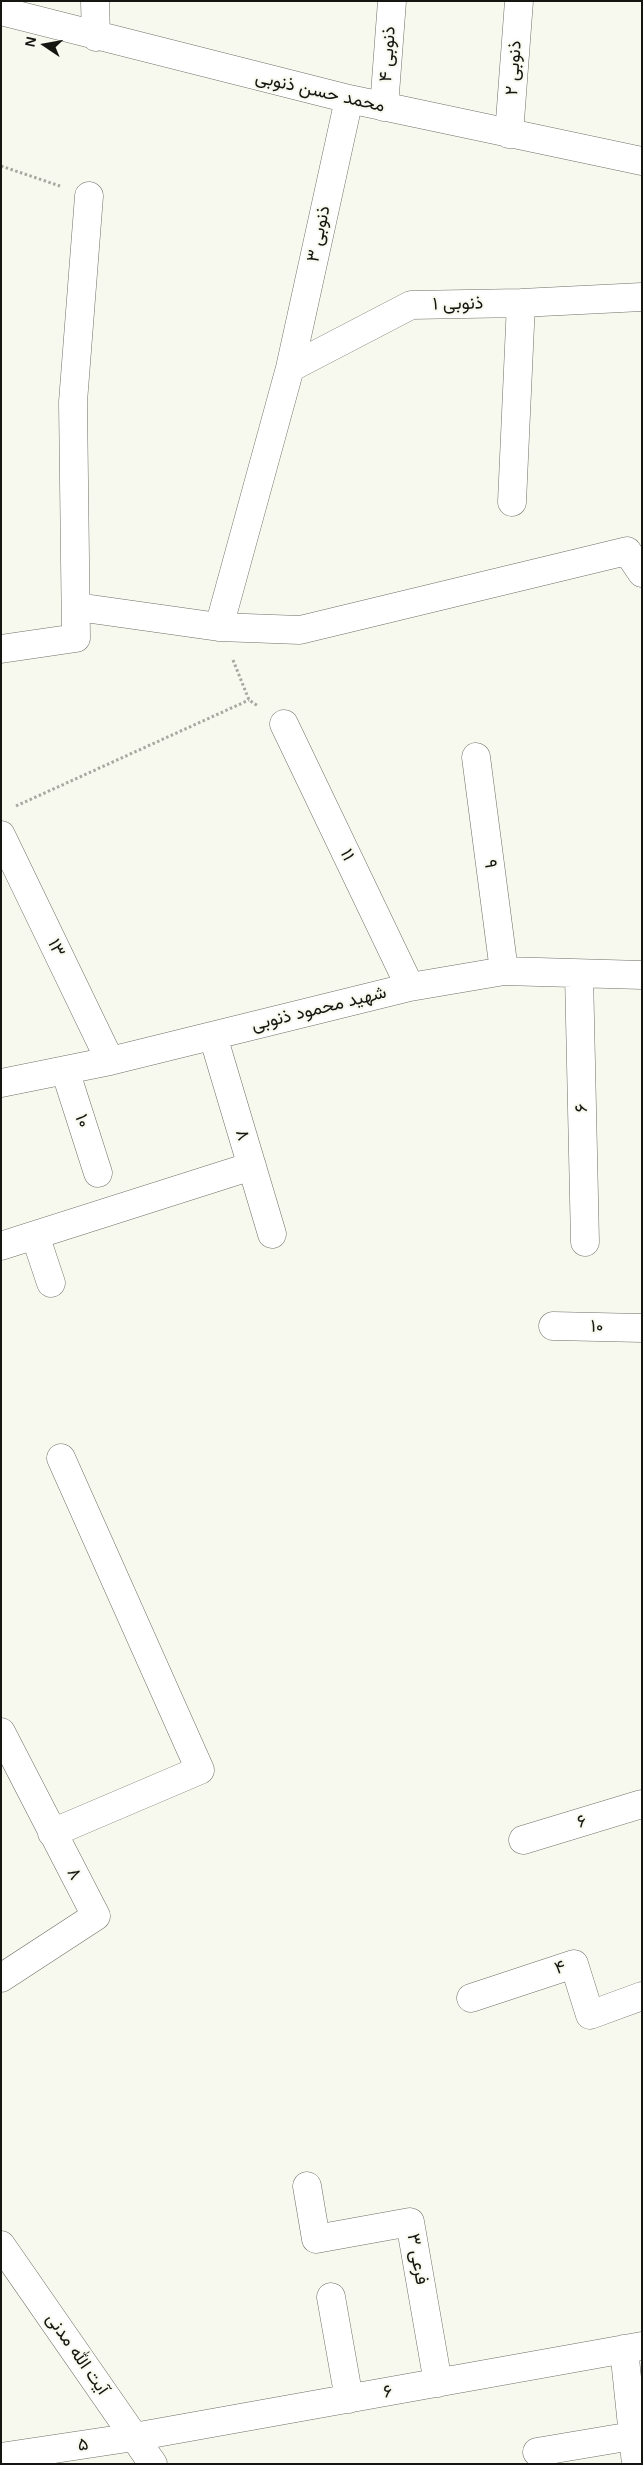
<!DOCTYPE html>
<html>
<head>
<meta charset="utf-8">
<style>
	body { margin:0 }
	#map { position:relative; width:643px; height:2465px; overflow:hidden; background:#f7f9ee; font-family:Helvetica,sans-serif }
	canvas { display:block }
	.frame { position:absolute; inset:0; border:2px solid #151612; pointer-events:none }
	.north { position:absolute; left:20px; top:20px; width:50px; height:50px; -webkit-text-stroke:4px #f7f9ee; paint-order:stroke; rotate:282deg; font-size:14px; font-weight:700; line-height:20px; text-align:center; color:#151612 }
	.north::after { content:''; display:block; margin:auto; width:18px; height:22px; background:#151612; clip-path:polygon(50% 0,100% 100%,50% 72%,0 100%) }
</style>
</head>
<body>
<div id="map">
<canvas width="643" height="2465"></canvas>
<div class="frame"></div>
<div class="north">N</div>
</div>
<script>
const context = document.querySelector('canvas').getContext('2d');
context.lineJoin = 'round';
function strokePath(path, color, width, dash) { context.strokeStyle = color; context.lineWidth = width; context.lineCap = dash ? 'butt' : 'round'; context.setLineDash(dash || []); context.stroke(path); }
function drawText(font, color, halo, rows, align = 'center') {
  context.font = font + ' Helvetica,Vazirmatn,sans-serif'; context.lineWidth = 4; context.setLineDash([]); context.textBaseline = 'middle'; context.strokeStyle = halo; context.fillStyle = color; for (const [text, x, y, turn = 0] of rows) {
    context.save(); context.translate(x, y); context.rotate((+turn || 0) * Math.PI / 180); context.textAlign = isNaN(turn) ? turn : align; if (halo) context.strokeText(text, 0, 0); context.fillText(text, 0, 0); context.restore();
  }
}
const path = new Path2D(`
	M1,166L60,186
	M233,660L249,700L258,706
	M16,806L249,700`);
const minor = new Path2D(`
	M95,1L96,37
	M1,11L349,99L642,161
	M384,107L392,1
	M509,134L519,1
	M290,368L411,305L521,303L642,297
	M512,502L521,303
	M77,607L219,627L300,630L627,551L642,573
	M219,627L290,368L349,99
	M1,649L76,638L73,402L89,196
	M284,724L410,987
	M476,757L504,971
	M1,835L110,1061
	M579,974L585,1242
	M213,1036L272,1234
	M65,1070L98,1173
	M1,1083L110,1061L410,987L504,971L642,975
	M35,1235L51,1283
	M1,1246L252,1166
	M553,1326L642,1328
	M1,1732L96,1916L1,1978
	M52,1833L200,1770L61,1458
	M523,1840L642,1804
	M471,1998L574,1964L590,2015L642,1996
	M307,2186L316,2239L410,2222L438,2383
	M1,2245L153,2464
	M331,2297L349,2399
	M624,2349L636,2464
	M537,2452L632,2436
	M1,2457L134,2437L642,2346`);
const streetNames = [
	["ذنوبی ۴",388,54,-86],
	["ذنوبی ۲",514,68,-86],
	["محمد حسن ذنوبی",320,92,13],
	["ذنوبی ۳",319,234,-78],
	["ذنوبی ۱",458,304,-1],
	["۱۱",347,855,64],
	["۹",490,864,83],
	["۱۳",56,948,64],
	["شهید محمود ذنوبی",319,1009,-14],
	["۶",582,1108,-91],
	["۱۰",82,1121,72],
	["۸",242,1135,73],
	["۱۰",597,1327,1],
	["۶",582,1822,-17],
	["۸",74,1874,62],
	["۴",560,1968,-18],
	["فرعی ۳",417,2259,80],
	["آیت الله مدنی",77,2354,55],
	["۶",388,2392,-10],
	["۵",83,2445,-8]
];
strokePath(minor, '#6e7066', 29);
strokePath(path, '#a7a9a0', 3, [2.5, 2.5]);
strokePath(minor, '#fff', 28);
drawText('18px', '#151612', '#f7f9ee', streetNames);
</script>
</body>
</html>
